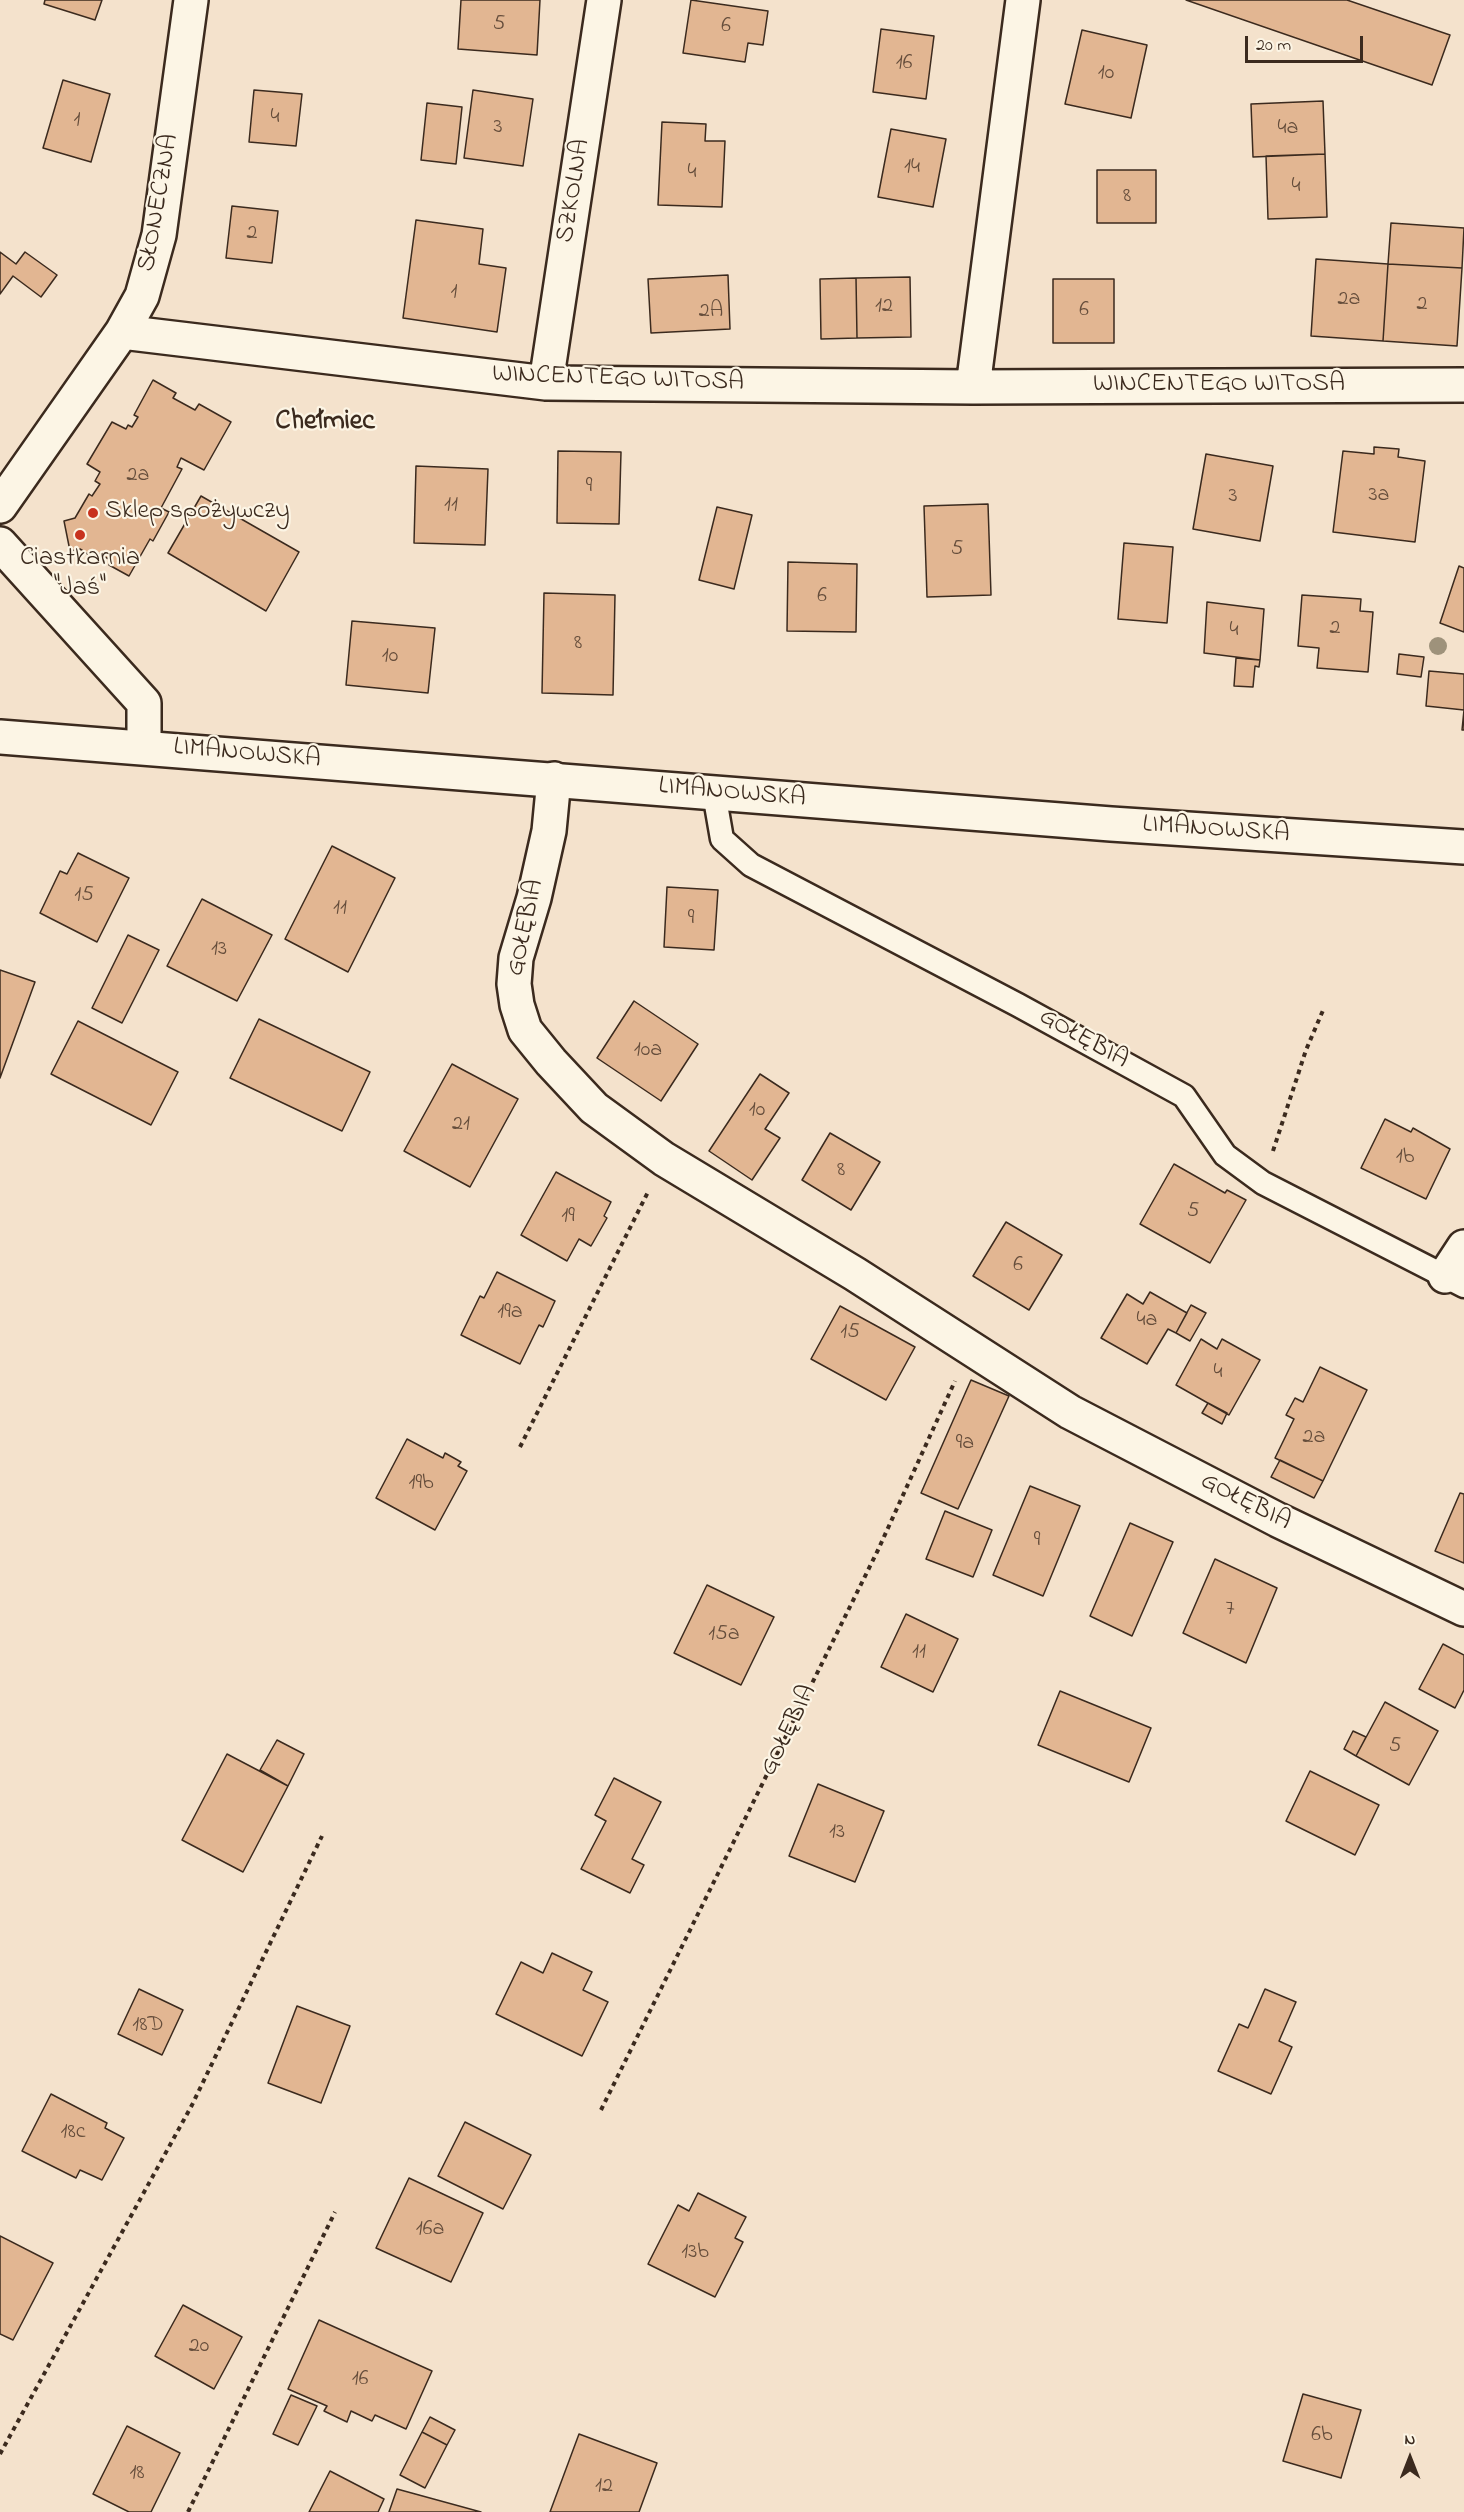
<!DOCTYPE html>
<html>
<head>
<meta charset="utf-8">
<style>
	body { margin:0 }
	#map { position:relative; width:1464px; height:2512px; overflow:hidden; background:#f4e2cc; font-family:"Indie Flower",sans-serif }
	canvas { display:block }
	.north { position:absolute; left:1380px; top:2428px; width:60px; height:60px; -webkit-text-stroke:4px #fcf5e5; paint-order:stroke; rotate:0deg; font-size:16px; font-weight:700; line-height:24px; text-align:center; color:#3b2a1e }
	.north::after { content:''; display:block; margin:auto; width:21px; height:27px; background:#3b2a1e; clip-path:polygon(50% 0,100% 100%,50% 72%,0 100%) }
	.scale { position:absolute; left:1245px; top:36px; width:118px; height:27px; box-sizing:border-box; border:3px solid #3b2a1e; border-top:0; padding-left:8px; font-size:18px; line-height:21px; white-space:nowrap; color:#3b2a1e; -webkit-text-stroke:4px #fcf5e5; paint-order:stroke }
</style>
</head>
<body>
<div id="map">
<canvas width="1464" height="2512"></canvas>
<div class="north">N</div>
<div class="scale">20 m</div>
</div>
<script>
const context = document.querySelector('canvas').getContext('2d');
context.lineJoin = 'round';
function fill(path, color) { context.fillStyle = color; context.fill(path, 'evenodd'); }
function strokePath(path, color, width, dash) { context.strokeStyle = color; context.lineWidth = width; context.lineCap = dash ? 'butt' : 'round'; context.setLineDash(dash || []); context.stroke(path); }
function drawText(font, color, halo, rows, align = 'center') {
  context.font = font + ' "Indie Flower",sans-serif'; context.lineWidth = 4.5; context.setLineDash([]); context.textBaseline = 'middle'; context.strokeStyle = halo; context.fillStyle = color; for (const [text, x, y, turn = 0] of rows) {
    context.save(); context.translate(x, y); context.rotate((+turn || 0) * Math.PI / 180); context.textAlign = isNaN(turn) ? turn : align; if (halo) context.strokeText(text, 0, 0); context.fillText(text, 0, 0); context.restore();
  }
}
const building = new Path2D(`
	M45,0H102L95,20L44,4Z
	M461,0H540L537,55L458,49Z
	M691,0L768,11L763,45L748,43L745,62L683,53Z
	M1186,0H1347L1450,35L1432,85Z
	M881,29L934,36L926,99L873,92Z
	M1082,30L1147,45L1131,118L1065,104Z
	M63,80L110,94L91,162L43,148Z
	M254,90L302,94L296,146L249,142Z
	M473,90L533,99L523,166L464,158Z
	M1323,101L1325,154L1253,157L1251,104Z
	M427,103L462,107L456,164L421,160Z
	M662,122L706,124L705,141H725L722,207L658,205Z
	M891,129L946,139L933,207L878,197Z
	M1325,154L1327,217L1268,219L1266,156Z
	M1097,170H1156V223H1097Z
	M232,206L278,211L272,263L226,258Z
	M416,220L483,229L479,264L506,268L497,332L403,318Z
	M1391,223L1464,228L1462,268L1388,264Z
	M0,252L16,264L25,252L57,275L41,297L13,276L0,294Z
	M1316,259L1388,264L1383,341L1311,336Z
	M1388,264L1462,268L1457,346L1383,341Z
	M728,275L730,329L651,333L648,279Z
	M910,277L911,337L857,338L856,278Z
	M856,278L857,338L821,339L820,279Z
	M1053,279H1114V343H1053Z
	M153,380L176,393L173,398L195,410L199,404L231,422L204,470L181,458L177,467L182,469L161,508L169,512L153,541L150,539L129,576L109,565L111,560L99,554L94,558L80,549L70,551L64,521L75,518L89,494L92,496L100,484L95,481L100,472L87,464L112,422L126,429L128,425L132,427L138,417L134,415Z
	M1374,447L1399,449L1398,457L1425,461L1415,542L1333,532L1343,451L1374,454Z
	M558,451L621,452L619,524L557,523Z
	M1206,454L1273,466L1260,541L1193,529Z
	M416,466L488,469L485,545L414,543Z
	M201,496L299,552L266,611L168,553Z
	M988,504L991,595L927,597L924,506Z
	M717,507L752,515L734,589L699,580Z
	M1124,543L1173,547L1167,623L1118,619Z
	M788,562L857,564L856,632L787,631Z
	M1459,566L1464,568V632L1440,623Z
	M544,593L615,595L613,695L542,693Z
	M1302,595L1361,599L1360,611L1373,612L1368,672L1317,668L1319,648L1298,646Z
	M1207,602L1264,609L1260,660L1204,653Z
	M352,621L435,628L428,693L346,685Z
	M1399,654L1424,657L1421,677L1397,674Z
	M1236,658L1260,660L1259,667L1255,666L1253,687L1234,686Z
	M1429,671L1464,674V730H1462L1464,710L1426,706Z
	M332,846L395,878L348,972L285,939Z
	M78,853L129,878L97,942L40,913L60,871L67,874Z
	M667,887L718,890L714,950L664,947Z
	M202,899L272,935L237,1001L167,966Z
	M128,935L159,950L122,1023L92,1008Z
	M0,970L35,982L0,1078Z
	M634,1001L698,1044L661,1101L597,1058Z
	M259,1019L370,1072L342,1131L230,1078Z
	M78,1021L178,1072L151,1125L51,1074Z
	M452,1064L518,1099L470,1187L404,1151Z
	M760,1074L789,1093L765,1129L780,1138L752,1180L709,1151Z
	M1385,1119L1411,1132L1413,1128L1450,1149L1426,1199L1361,1168Z
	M830,1133L880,1162L851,1210L802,1180Z
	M1174,1164L1225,1193L1227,1190L1246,1200L1210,1263L1140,1224Z
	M556,1172L611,1202L604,1216L607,1218L591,1246L579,1239L567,1261L521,1235Z
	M1006,1222L1062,1255L1029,1310L973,1276Z
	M497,1272L555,1301L543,1327L539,1325L520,1364L461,1335L480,1296L484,1298Z
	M1150,1292L1187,1313L1176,1333L1168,1329L1147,1364L1101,1338L1127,1294L1143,1304Z
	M1191,1305L1206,1313L1190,1341L1176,1333Z
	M840,1306L915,1347L886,1400L811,1359Z
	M1201,1339L1217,1349L1222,1339L1260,1360L1229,1415L1176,1385Z
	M1320,1367L1367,1390L1323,1481L1275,1458L1294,1419L1286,1415L1295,1398L1303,1402Z
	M971,1380L1009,1396L958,1509L921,1493Z
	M1208,1403L1227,1413L1222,1424L1202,1413Z
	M407,1439L443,1458L445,1453L461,1462L458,1466L467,1471L435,1530L376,1498Z
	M1280,1460L1323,1481L1314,1498L1271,1477Z
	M1030,1486L1080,1506L1043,1596L993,1575Z
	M1460,1493L1464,1494V1563L1435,1551Z
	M945,1511L992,1530L973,1577L926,1559Z
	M1130,1523L1173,1542L1132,1636L1090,1616Z
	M1215,1559L1277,1588L1246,1663L1183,1633Z
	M707,1585L774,1617L741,1685L674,1653Z
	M906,1614L958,1639L933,1692L881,1667Z
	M1443,1644L1464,1655V1690L1455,1708L1419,1689Z
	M1060,1691L1151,1728L1129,1782L1038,1745Z
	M1385,1702L1438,1731L1409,1785L1356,1756Z
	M1353,1731L1366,1737L1356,1756L1344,1749Z
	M277,1740L304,1754L288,1786L260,1770Z
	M227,1754L288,1786L243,1872L182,1840Z
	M1310,1771L1379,1805L1355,1855L1286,1821Z
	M614,1778L661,1802L632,1859L644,1865L630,1893L581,1869L606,1821L595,1815Z
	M818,1784L884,1811L855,1882L789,1856Z
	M552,1953L592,1972L583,1990L608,2002L582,2056L496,2014L521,1962L543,1973Z
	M139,1989L183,2010L162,2055L118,2034Z
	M1265,1989L1296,2002L1279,2041L1292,2047L1271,2094L1218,2071L1239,2024L1248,2028Z
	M297,2006L350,2026L321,2103L268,2083Z
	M51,2094L107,2123L105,2128L124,2138L102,2180L80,2170L76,2178L22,2151Z
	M465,2122L531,2155L503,2209L438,2176Z
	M409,2178L483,2213L451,2282L376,2248Z
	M698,2193L746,2217L735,2238L743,2242L715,2297L648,2264L678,2205L689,2211Z
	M0,2236L53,2263L13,2340L0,2334Z
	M183,2305L242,2337L214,2389L155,2356Z
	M319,2320L432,2371L406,2429L375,2415L372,2421L351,2411L347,2422L324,2411L327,2406L288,2389Z
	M1303,2394L1361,2410L1341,2478L1283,2461Z
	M291,2395L317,2406L298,2445L273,2434Z
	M430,2417L455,2430L447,2445L422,2432Z
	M127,2426L180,2453L151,2512H129L93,2494Z
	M422,2432L447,2445L425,2488L400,2475Z
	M579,2434L657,2463L639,2512H550Z
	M330,2471L384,2499L378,2512H309Z
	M397,2489L481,2512H389Z`);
const path = new Path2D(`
	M1273,1151L1306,1050L1324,1008
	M520,1447L648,1192
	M601,2110L878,1550L955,1381
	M0,2454L192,2105L322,1836
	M188,2512L335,2212`);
const lane = new Path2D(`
	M714,793L722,839L751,865L1018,1005L1184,1096L1225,1155L1263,1183L1464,1286`);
const street = new Path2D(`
	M122,332L546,383L973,387L1464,385
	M546,383L604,0
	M973,387L1023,0
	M0,506L122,332L142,296L159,235L191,0
	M0,544L144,703V747
	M554,779L549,831L534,898L516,958L514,984L517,1005L525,1030L551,1062L594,1108L664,1159L855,1274L1070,1412L1278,1520L1464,1609
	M1445,1276L1464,1247`);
const secondary = new Path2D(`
	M0,737L1111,824L1464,847`);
const trees = [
	[1438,646]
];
const markers = [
	[93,513,6,"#c8321e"],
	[80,535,6,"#c8321e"]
];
const numberNames = [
	["5",499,25],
	["6",726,27],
	["16",904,64],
	["10",1106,74],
	["4",275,118],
	["1",77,121],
	["3",498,128],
	["4a",1288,129],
	["14",912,168],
	["4",692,173],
	["4",1296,187],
	["8",1127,197],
	["2",252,234],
	["1",454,293],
	["2a",1349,300],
	["2",1422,305],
	["12",884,307],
	["6",1084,311],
	["2A",711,312],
	["2a",138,476],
	["9",589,487],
	["3a",1379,496],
	["3",1233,497],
	["11",451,506],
	["5",957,550],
	["6",822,597],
	["2",1335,629],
	["4",1234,631],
	["8",578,644],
	["10",390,657],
	["15",84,896],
	["11",340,909],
	["9",691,919],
	["13",219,950],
	["10a",648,1051],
	["10",757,1111],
	["21",461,1125],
	["1b",1405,1158],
	["8",841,1171],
	["5",1193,1212],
	["19",568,1217],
	["6",1018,1266],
	["19a",510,1313],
	["4a",1147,1321],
	["15",850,1333],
	["4",1218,1373],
	["2a",1314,1438],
	["9a",965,1444],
	["19b",421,1484],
	["9",1037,1541],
	["7",1230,1610],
	["15a",724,1635],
	["11",919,1653],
	["5",1395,1747],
	["13",837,1833],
	["18D",148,2026],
	["18c",73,2133],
	["16a",430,2230],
	["13b",695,2253],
	["20",199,2347],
	["16",360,2380],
	["6b",1322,2436],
	["18",137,2474],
	["12",604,2487]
];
const streetNames = [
	["SZKOLNA",575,191,-81],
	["SŁONECZNA",160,203,-80],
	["WINCENTEGO WITOSA",618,380,2],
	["WINCENTEGO WITOSA",1219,386],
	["LIMANOWSKA",247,755,5],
	["LIMANOWSKA",732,794,5],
	["LIMANOWSKA",1216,831,4],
	["GOŁĘBIA",527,928,-78],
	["GOŁĘBIA",1083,1040,29],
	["GOŁĘBIA",1245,1503,27],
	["GOŁĘBIA",790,1731,-64]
];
const poiNames = [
	["Sklep spożywczy",105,513],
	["Ciastkarnia",80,560,"center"],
	["\"Jaś\"",80,590,"center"]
];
const quarterNames = [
	["Chełmiec",325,423]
];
fill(building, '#e2b692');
strokePath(building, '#3b2a1e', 1.5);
strokePath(lane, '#3b2a1e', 27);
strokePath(street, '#3b2a1e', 38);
strokePath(secondary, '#3b2a1e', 38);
strokePath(path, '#3b2a1e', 4, [4.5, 4.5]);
strokePath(lane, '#fcf5e5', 22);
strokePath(street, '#fcf5e5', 33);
strokePath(secondary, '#fcf5e5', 33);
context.fillStyle = '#9e927b';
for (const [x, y] of trees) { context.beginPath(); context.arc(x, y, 9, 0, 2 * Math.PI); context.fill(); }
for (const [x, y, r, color] of markers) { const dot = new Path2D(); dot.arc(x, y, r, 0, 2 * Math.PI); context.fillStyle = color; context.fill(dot); strokePath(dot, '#fcf5e5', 2); }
drawText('22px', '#654d3b', null, numberNames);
drawText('26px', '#3b2a1e', '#fcf5e5', streetNames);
drawText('26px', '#3b2a1e', '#fcf5e5', poiNames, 'left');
drawText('bold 28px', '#3b2a1e', '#fcf5e5', quarterNames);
</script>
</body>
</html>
